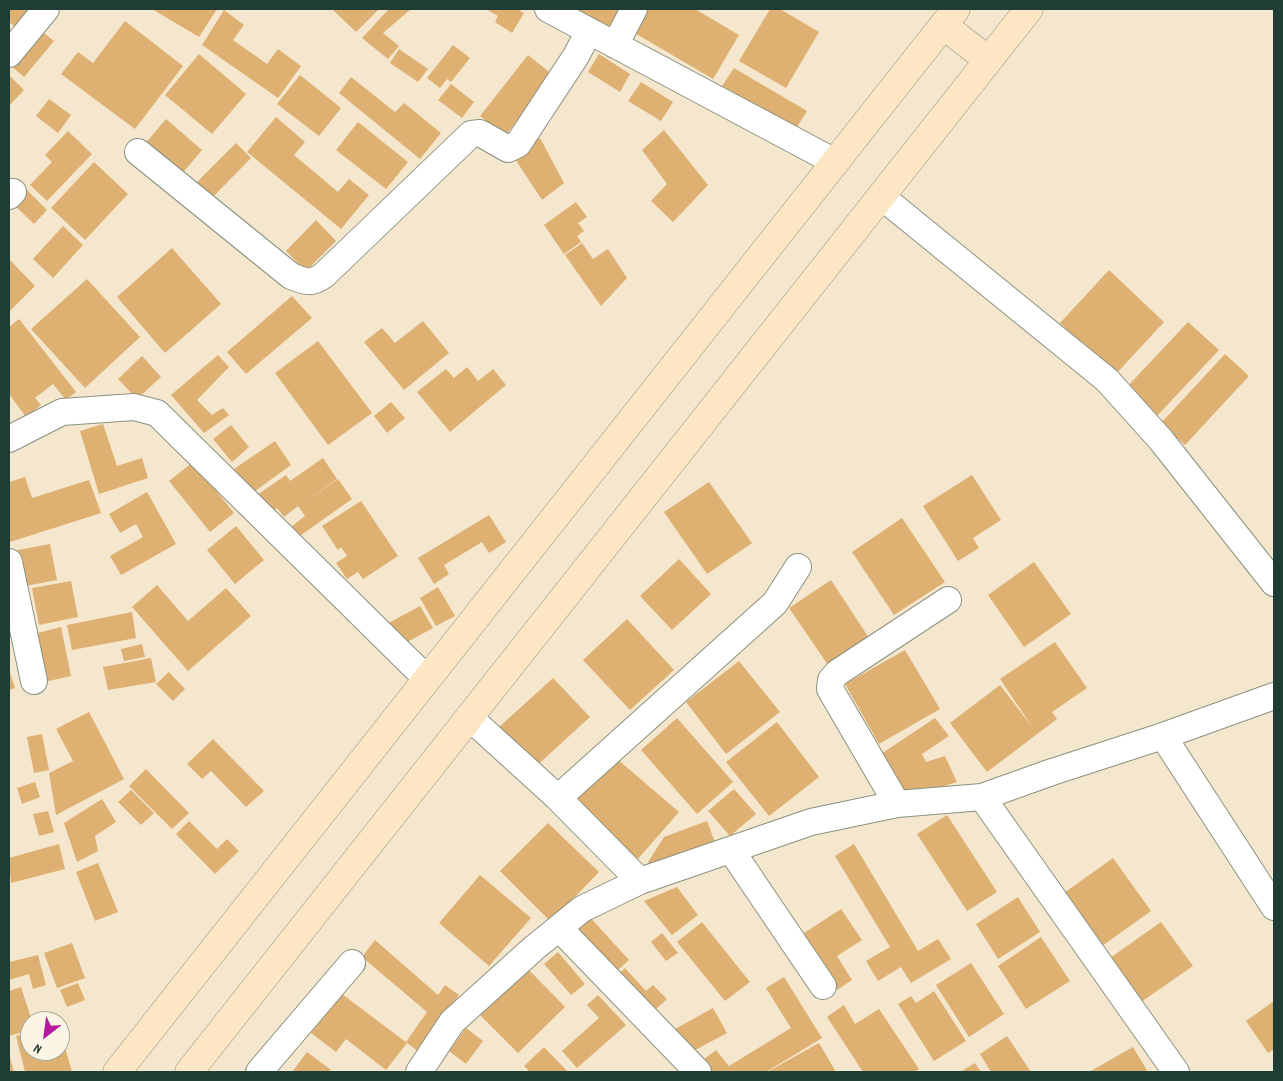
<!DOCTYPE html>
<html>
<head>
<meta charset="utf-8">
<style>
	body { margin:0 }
	#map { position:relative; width:1283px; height:1081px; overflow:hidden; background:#f5e7cd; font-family:Dekko,sans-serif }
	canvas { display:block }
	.frame { position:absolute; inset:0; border:10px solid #1f3d34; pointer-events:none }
	.north { position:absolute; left:20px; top:1011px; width:50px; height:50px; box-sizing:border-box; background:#fcf5e5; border:1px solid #a4ab9e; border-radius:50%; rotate:210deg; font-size:14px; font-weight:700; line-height:20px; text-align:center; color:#1f3d34 }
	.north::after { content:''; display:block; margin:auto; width:18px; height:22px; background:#b5179e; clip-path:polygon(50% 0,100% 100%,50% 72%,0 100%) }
</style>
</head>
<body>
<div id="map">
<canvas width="1283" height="1081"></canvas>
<div class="frame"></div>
<div class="north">N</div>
</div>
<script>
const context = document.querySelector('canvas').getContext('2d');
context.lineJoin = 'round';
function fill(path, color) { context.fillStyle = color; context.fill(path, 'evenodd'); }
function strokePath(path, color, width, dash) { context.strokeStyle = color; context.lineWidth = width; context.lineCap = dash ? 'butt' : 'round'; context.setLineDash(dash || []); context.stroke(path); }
const building = new Path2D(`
	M9,9H37L22,32L9,22Z
	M152,9H217L199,37Z
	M332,9H379L356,32Z
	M389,9H411L383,33L399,46L388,59L362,38Z
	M486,9H517L524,13L512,33L495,22L498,16Z
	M579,9H628L613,35L576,13Z
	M647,9H695L739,35L713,79L633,32Z
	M770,9H780L819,32L786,88L739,61Z
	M224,10L244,25L233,40L267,64L278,49L301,66L278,98L202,45Z
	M125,21L183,66L135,129L61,74L78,52L93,63Z
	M40,30L54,41L24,77L10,65Z
	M453,45L470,58L451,82L447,79L440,88L427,78Z
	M399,49L428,69L418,82L390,63Z
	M199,54L246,94L212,134L165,95Z
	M599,54L630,74L620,92L588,72Z
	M528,55L553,75L505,136L480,116Z
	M734,68L807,111L795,130L722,86Z
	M9,75L24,90L9,106Z
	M300,75L341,108L319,136L277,104Z
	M351,77L395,112L404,103L441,133L420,159L339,93Z
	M641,82L673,102L661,121L628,101Z
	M451,84L474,102L462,118L438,100Z
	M49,99L71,115L58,133L36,116Z
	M276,117L305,142L294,155L338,192L349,179L369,195L341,229L247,152Z
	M166,119L202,150L180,176L144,145Z
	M358,122L408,162L386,189L336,150Z
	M664,130L708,185L673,222L651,201L667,184L642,150Z
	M68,131L92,154L47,201L30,185L52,162L45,155Z
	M540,138L564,183L542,200L513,156Z
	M236,143L251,158L208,202L192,187Z
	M94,162L128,194L85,240L51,208Z
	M25,188L47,210L34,224L11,202Z
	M576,202L587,217L578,223L584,231L577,236L581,242L564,254L544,225Z
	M316,220L336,241L306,271L286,251Z
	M63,226L83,245L53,278L33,259Z
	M582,243L593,259L608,249L627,278L601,306L565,255Z
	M172,248L221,304L165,353L117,297Z
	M9,259L35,286L9,312Z
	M1109,270L1164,322L1115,375L1060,323Z
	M87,279L140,337L85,388L31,329Z
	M292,296L312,318L246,374L227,352Z
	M19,319L76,392L66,400L53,384L35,398L41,405L26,417L9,394V327Z
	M423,321L449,353L404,390L364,342L382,328L395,343Z
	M1188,322L1219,350L1156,417L1126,388Z
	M318,341L372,413L328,445L275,373Z
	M1225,354L1249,376L1185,445L1161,423Z
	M218,355L229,367L197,400L212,415L223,408L229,415L204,433L171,395Z
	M142,356L161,377L137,399L118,379Z
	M467,367L478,381L493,369L506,385L450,432L417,392L446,369L454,378Z
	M391,402L405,418L387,433L374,416Z
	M103,424L117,466L142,458L148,478L99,494L80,431Z
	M231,425L249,447L232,462L213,439Z
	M275,441L291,465L251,494L234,469Z
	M323,458L337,479L302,504L338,479L352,499L294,540L287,530L305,516L298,506L284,517L277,508L270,513L257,495L286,475L290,481Z
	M193,462L234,513L210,532L169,481Z
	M972,475L1001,520L973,538L979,548L958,561L923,506Z
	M25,477L32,498L89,480L101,513L10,542L9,482Z
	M709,482L752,543L707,574L664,512Z
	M147,492L176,544L121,575L110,556L143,537L136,524L120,533L109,514Z
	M361,501L398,556L363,579L358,572L347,579L336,563L347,556L341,547L338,550L322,526Z
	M489,515L506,542L489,553L482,542L444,565L449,574L434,584L418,558Z
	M902,518L945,582L894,615L852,552Z
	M236,526L264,560L235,584L207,550Z
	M50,544L57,580L20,587L13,551Z
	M679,559L711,594L672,630L640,596Z
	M1034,562L1071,614L1024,647L988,595Z
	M831,580L869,638L828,665L789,608Z
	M71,581L78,617L39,625L32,588Z
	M157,585L188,621L226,588L251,616L188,671L132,607Z
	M438,587L455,616L436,626L420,598Z
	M420,606L433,628L398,647L385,625Z
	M132,612L136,638L72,650L67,625Z
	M627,619L674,670L630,710L583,660Z
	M61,627L71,676L44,682L34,634Z
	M1055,642L1087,688L1052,712L1057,719L987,772L950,723L1000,685L1033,728L1000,679Z
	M142,644L145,657L124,661L121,649Z
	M905,650L940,709L879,744L845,684Z
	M151,658L156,682L108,690L103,667Z
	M739,661L780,712L726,754L686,702Z
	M9,669L15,688L9,690Z
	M169,672L185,689L173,701L156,684Z
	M553,678L590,717L533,769L497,729Z
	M89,712L124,779L56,815L49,773L73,761L56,729Z
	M677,718L733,782L697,814L641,750Z
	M935,718L949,736L922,754L926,762L945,756L957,782L908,797L881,754Z
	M777,722L819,777L769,816L726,762Z
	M42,734L49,770L34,773L27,737Z
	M213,739L264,791L246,807L211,771L202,779L187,764Z
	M609,752L679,812L637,860L567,799Z
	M146,769L189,813L172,829L129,786Z
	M35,782L40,797L22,804L17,788Z
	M734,789L756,814L730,836L708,811Z
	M131,790L154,813L141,825L118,802Z
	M102,799L116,822L95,836L98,851L77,862L64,823Z
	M48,811L54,832L39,836L33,814Z
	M947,815L997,892L967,911L917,834Z
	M189,821L217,849L227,839L239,851L215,874L176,834Z
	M707,821L716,845L651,870L648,862L664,837Z
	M548,823L599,872L551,922L500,871Z
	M59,844L65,869L11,883L9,858Z
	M854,844L918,951L938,939L951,959L911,983L901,967L878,981L866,961L890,947L835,856Z
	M1113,858L1151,911L1102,946L1064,893Z
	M98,863L118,912L95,921L76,872Z
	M480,875L531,918L489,966L439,923Z
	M677,887L698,915L672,935L644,901Z
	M1018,897L1040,932L998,959L976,924Z
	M841,909L862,940L837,956L852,980L837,990L801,935Z
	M588,915L629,960L609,978L568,933Z
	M702,922L750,982L725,1001L677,942Z
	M1161,922L1193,966L1141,1002L1110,958Z
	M662,933L678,953L666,961L651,942Z
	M1041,937L1070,981L1026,1009L998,966Z
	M375,940L438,995L445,985L459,995L419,1052L406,1042L427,1012L362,957Z
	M72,943L85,978L57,988L44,953Z
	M558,952L585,984L571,995L544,964Z
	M38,955L46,985L33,989L29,974L9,980V962Z
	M971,963L1004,1014L969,1037L936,985Z
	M625,968L646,991L653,985L667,999L647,1017L612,980Z
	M528,969L565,1007L518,1053L474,1009Z
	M784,977L822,1038L766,1072H707L699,1063L716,1050L729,1066L791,1028L766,988Z
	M78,983L85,1000L67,1007L60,990Z
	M21,987L32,1021H30V1030L9,1036V991Z
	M934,991L966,1041L934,1061L898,1004L911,996L916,1003Z
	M342,994L407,1043L386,1070L346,1039L336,1052L311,1033Z
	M598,995L626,1025L577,1068L562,1051L599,1018L587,1005Z
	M1274,1001V1049L1268,1053L1246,1021Z
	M844,1005L855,1024L879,1009L919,1069L914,1072H863L827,1017Z
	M713,1008L727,1033L684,1056L666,1034Z
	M466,1028L483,1041L466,1064L449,1051Z
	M30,1032V1051H60V1041L63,1040L72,1072H25L16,1036Z
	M1007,1036L1031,1072H991L980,1054Z
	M819,1043L836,1072H767Z
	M544,1047L568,1072H530L524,1066Z
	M1133,1047L1148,1072H1089Z
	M307,1052L331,1070L329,1072H292Z
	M9,1054L14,1072H9Z
	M975,1063L981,1072H960Z`);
const street = new Path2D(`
	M548,9L835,162
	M615,45L634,9
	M9,54L46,9
	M138,152L291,276C305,282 312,284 324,275L471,134L480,133L508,149L518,144L576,56L589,31
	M9,196L13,192
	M882,197L1107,380L1161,440L1274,583
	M9,439L62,412L134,407L157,413L427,679
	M9,562L34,681
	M470,718L558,798L640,881
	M1163,736L1274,907
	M982,797L1176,1072
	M558,798L775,603L798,567
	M897,804L830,689L831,680L837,673L948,600
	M731,850L823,986
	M560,929L698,1072
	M259,1072L352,963
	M419,1072L452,1022L534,948L582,909L640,881L811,822L897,804L982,797L1052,772L1163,736L1274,696`);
const secondary = new Path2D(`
	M943,25L988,60
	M117,1072L956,9
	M189,1072L1029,9`);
fill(building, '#deb072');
strokePath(street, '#8a9280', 28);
strokePath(secondary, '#8a9280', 29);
strokePath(street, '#fff', 26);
strokePath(secondary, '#fce6c4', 28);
</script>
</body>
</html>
